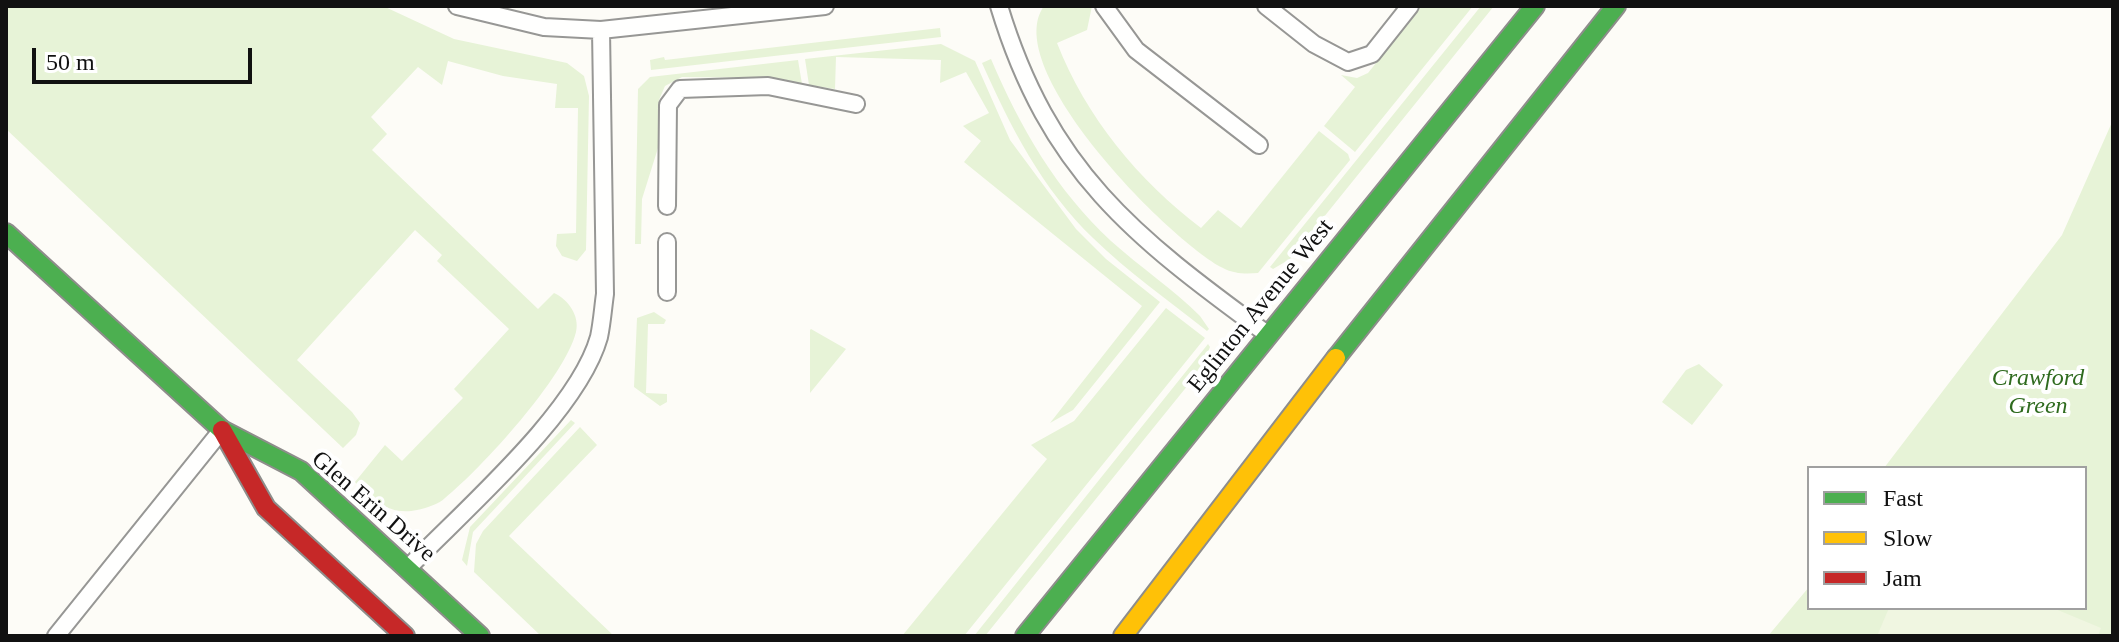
<!DOCTYPE html>
<html>
<head>
<meta charset="utf-8">
<style>
	body { margin:0 }
	#map { position:relative; width:2119px; height:642px; overflow:hidden; background:#fdfcf7; font-family:Georgia,serif }
	canvas { display:block }
	.frame { position:absolute; inset:0; border:8px solid #111; pointer-events:none }
	.legend { position:absolute; left:1807px; top:466px; width:280px; height:144px; box-sizing:border-box; background:#fff; border:2px solid #a0a0a0; margin:0; padding:10px 14px; list-style:none; font-size:24px; color:#111 }
	.legend li { display:flex; align-items:center; gap:16px; height:40px }
	.legend b { width:40px; border:2px solid #a0a0a0 }
	.scale { position:absolute; left:32px; top:48px; width:220px; height:36px; box-sizing:border-box; border:4px solid #111; border-top:0; padding-left:10px; font-size:24px; line-height:28px; white-space:nowrap; color:#111; -webkit-text-stroke:6px #fff; paint-order:stroke }
</style>
</head>
<body>
<div id="map">
<canvas width="2119" height="642"></canvas>
<div class="frame"></div>
<ul class="legend">
<li><b style="height:10px;background:#4caf50"></b>Fast</li>
<li><b style="height:10px;background:#ffc107"></b>Slow</li>
<li><b style="height:10px;background:#c62828"></b>Jam</li>
</ul>
<div class="scale">50 m</div>
</div>
<script>
const context = document.querySelector('canvas').getContext('2d');
context.lineJoin = 'round';
function fill(path, color) { context.fillStyle = color; context.fill(path, 'evenodd'); }
function strokePath(path, color, width, dash) { context.strokeStyle = color; context.lineWidth = width; context.lineCap = dash ? 'butt' : 'round'; context.setLineDash(dash || []); context.stroke(path); }
function drawText(font, color, halo, rows, align = 'center') {
  context.font = font + ' Georgia,serif'; context.lineWidth = 8; context.setLineDash([]); context.textBaseline = 'middle'; context.strokeStyle = halo; context.fillStyle = color; for (const [text, x, y, turn = 0] of rows) {
    context.save(); context.translate(x, y); context.rotate((+turn || 0) * Math.PI / 180); context.textAlign = isNaN(turn) ? turn : align; if (halo) context.strokeText(text, 0, 0); context.fillText(text, 0, 0); context.restore();
  }
}
const green = new Path2D(`
	M6,6H383L454,39L567,63L584,76L589,96L586,250L577,261L562,256L556,246L557,234L576,233L578,108H555L557,84L503,76L448,61L442,85L418,67L371,117L387,134L372,150L538,309L554,293C568,299 580,316 576,332C565,377 482,468 445,498C439,504 426,508 417,510C390,516 372,500 355,482L385,445L402,461L463,398L454,389L509,329L437,261L442,255L415,230L297,360L352,412L360,423L356,435L343,448L6,129Z
	M1044,6H1092L1087,30L1057,43C1086,117 1138,180 1201,228L1218,210L1241,228L1319,131L1348,154L1350,160L1258,273C1246,274 1234,274 1223,268C1169,240 999,68 1044,6Z
	M1422,6H1473L1355,152L1324,126L1355,87L1341,75L1357,78L1368,73Z
	M1481,6H1494L1290,259L1273,269L1270,267Z
	M940,28L941,37L651,70L650,60L664,57L665,60Z
	M941,44L975,61L1010,140L1076,229L1106,259L1160,302L1073,410L1050,423L1142,306L964,162L981,141L963,126L989,113L966,72L940,83L941,60L836,57L835,89L809,85L805,59Z
	M991,59C1020,127 1056,190 1111,241C1140,267 1173,289 1200,316L1209,329L1207,331C1169,301 1128,272 1093,238C1042,189 1010,126 982,63Z
	M798,60L802,84L776,78L682,77L665,86L659,100L658,148L642,199L641,244H635L638,89L650,77Z
	M2113,120V636H1768L1809,587V608H2085V468H1884L2062,235Z
	M1166,308L1205,338L964,636H902L1047,459L1031,445L1074,421Z
	M654,312L666,320L664,324H648L646,393L667,394V402L660,406L634,387L637,318Z
	M811,329L846,349L810,393V330Z
	M1208,344L1210,347L1201,369L985,636H974Z
	M1699,364L1723,385L1692,425L1662,402L1686,370Z
	M571,420L575,423L473,532L467,566L462,560L470,527Z
	M580,427L597,445L509,536L614,636H541L474,572L476,544L483,531Z`);
const pitch = new Path2D(`
	M1889,608H2053L2101,628L2098,636H1877Z`);
const lane = new Path2D(`
	M457,6L544,27L601,30L825,6
	M999,6C1049,171 1133,236 1267,334
	M1104,6L1136,50L1259,145
	M1266,6L1314,44L1348,62L1372,54L1410,6
	M667,206L668,105L680,89L768,86L856,104
	M667,242V292
	M408,568C464,510 578,412 599,337C602,323 603,308 605,294L601,30
	M56,636L221,431`);
const fast = new Path2D(`
	M6,233L222,430L301,471L480,636
	M1336,358L1616,6
	M1025,636L1535,6`);
const slow = new Path2D(`
	M1123,636L1336,358`);
const jam = new Path2D(`
	M222,430L266,508L405,636`);
const streetNames = [
	["Eglinton Avenue West",1261,306,-51],
	["Glen Erin Drive",373,507,41]
];
const parkNames = [
	["Crawford",2038,379],
	["Green",2038,407]
];
fill(green, '#e7f3d7');
fill(pitch, '#f0f6e1');
strokePath(lane, '#979795', 20);
strokePath(fast, '#8e8d8b', 22);
strokePath(slow, '#8e8d8b', 22);
strokePath(jam, '#8e8d8b', 22);
strokePath(lane, '#fffffe', 16);
strokePath(fast, '#4caf50', 18);
strokePath(slow, '#ffc107', 18);
strokePath(jam, '#c62828', 18);
drawText('24px', '#111', '#fff', streetNames);
drawText('italic 24px', '#2f6b1f', '#fff', parkNames);
</script>
</body>
</html>
